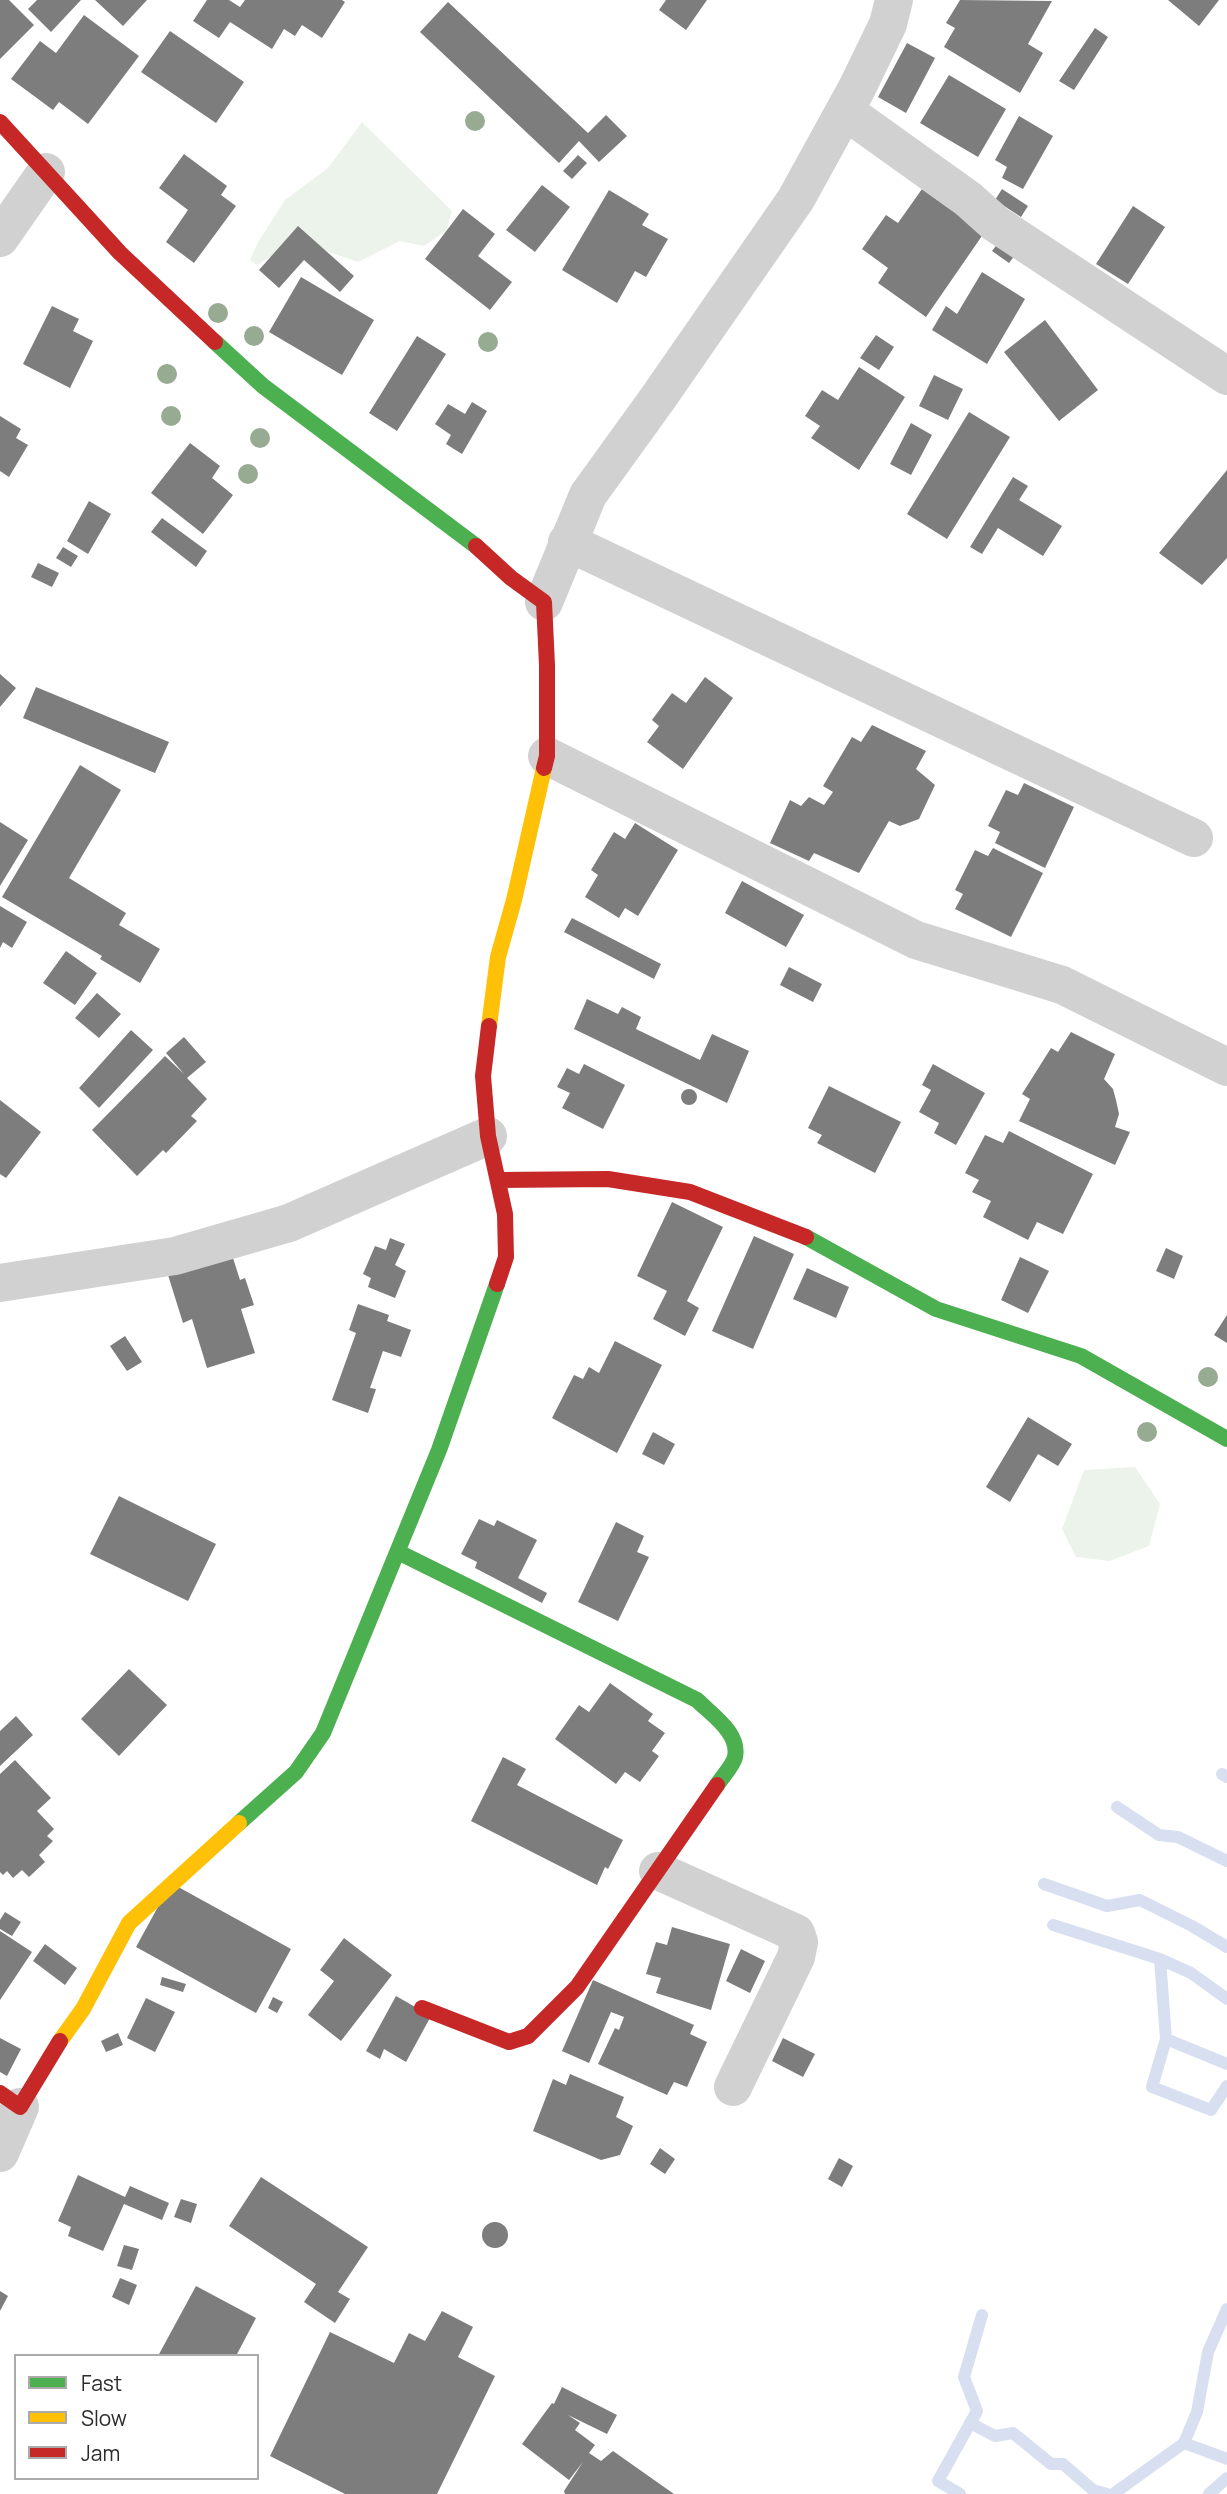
<!DOCTYPE html>
<html>
<head>
<meta charset="utf-8">
<style>
	body { margin:0 }
	#map { position:relative; width:1227px; height:2494px; overflow:hidden; background:#fff; font-family:Manrope,sans-serif }
	canvas { display:block }
	.legend { position:absolute; left:14px; top:2354px; width:245px; height:126px; box-sizing:border-box; background:#fff; border:2px solid #ababab; margin:0; padding:9px 12px; list-style:none; font-size:21px; color:#2c2c2c }
	.legend li { display:flex; align-items:center; gap:14px; height:35px }
	.legend b { width:35px; border:2px solid #ababab }
</style>
</head>
<body>
<div id="map">
<canvas width="1227" height="2494"></canvas>
<ul class="legend">
<li><b style="height:9px;background:#4caf50"></b>Fast</li>
<li><b style="height:9px;background:#ffc107"></b>Slow</li>
<li><b style="height:9px;background:#c62828"></b>Jam</li>
</ul>
</div>
<script>
const context = document.querySelector('canvas').getContext('2d');
context.lineJoin = 'round';
function fill(path, color) { context.fillStyle = color; context.fill(path, 'evenodd'); }
function strokePath(path, color, width, dash) { context.strokeStyle = color; context.lineWidth = width; context.lineCap = dash ? 'butt' : 'round'; context.setLineDash(dash || []); context.stroke(path); }
const green = new Path2D(`
	M362,122L452,211L446,231L424,246L400,241L358,262L296,241L257,265L250,260L258,242L285,200L328,168Z
	M1135,1467L1160,1504L1149,1546L1110,1561L1076,1557L1062,1529L1084,1470Z`);
const stream = new Path2D(`
	M1222,1774L1227,1777
	M1117,1807L1159,1835L1178,1837L1227,1861
	M1044,1884L1107,1906L1140,1900L1192,1926L1227,1947
	M1053,1925L1160,1959L1191,1973L1227,1999
	M1160,1959L1166,2039L1152,2087L1211,2110L1227,2086
	M1166,2039L1227,2064
	M970,2423L995,2436L1013,2433L1051,2464H1063L1093,2490L1107,2494
	M1184,2443L1197,2412L1208,2352L1227,2309
	M960,2494L938,2481L977,2411L964,2377L982,2315
	M1113,2494L1184,2443L1227,2459
	M1209,2494L1227,2478`);
const building = new Path2D(`
	M0,0H9L34,25L0,59Z
	M37,0H81L51,32L28,9Z
	M95,0H147L123,26Z
	M207,0H229L240,7L245,0H342L345,2L322,38L302,25L295,36L284,29L272,49L230,22L219,38L193,21Z
	M666,0H707L686,30L659,10Z
	M960,0L1052,1L1028,44L1043,53L1020,93L944,47L955,28L946,23Z
	M1168,0H1219L1199,26Z
	M448,2L588,133L606,115L627,136L599,162L579,141L559,163L420,32Z
	M84,15L139,56L88,124L59,102L53,110L11,79L40,41L56,53Z
	M1095,28L1108,37L1074,90L1059,81Z
	M170,31L244,82L216,123L141,72Z
	M907,43L935,58L906,113L878,97Z
	M949,75L1006,109L978,157L920,123Z
	M1019,116L1053,136L1023,189L1002,178L1007,167L995,160Z
	M184,154L227,186L221,195L236,206L194,263L166,242L188,210L159,188Z
	M578,155L587,163L572,179L563,171Z
	M542,185L570,207L535,252L506,230Z
	M922,189L984,233L926,317L878,283L888,268L862,249L886,215L898,223Z
	M1002,189L1028,206L1021,217L995,200Z
	M609,190L649,214L642,225L668,239L646,277L635,271L617,303L562,270Z
	M1133,206L1165,227L1128,284L1096,264Z
	M463,209L495,234L478,256L512,282L490,310L425,259Z
	M298,226L354,276L340,292L304,260L279,288L259,270Z
	M1001,239L1018,251L1009,263L992,251Z
	M982,272L1025,299L987,364L932,330L946,306L957,314Z
	M301,277L374,320L342,375L269,332Z
	M52,306L79,319L73,331L93,341L70,388L23,364Z
	M1045,320L1098,390L1059,421L1004,352Z
	M876,335L894,347L879,370L860,358Z
	M417,336L446,354L397,431L369,413Z
	M859,367L905,397L859,470L811,438L820,426L805,416L822,390L838,400Z
	M934,375L963,389L948,420L919,406Z
	M472,402L487,411L462,454L446,444L451,435L435,424L448,404L465,414Z
	M969,412L1010,437L947,539L907,514Z
	M0,416L21,429L16,438L28,445L9,477L0,471Z
	M911,423L932,435L911,475L890,464Z
	M190,443L220,466L212,478L233,495L203,534L151,493Z
	M1227,470V558L1202,585L1159,553Z
	M1013,477L1028,486L1019,500L1062,526L1043,556L998,528L982,554L970,547Z
	M89,501L111,514L88,554L67,541Z
	M162,518L207,551L196,567L151,532Z
	M63,547L78,556L71,567L56,558Z
	M38,563L59,573L52,587L31,577Z
	M0,674L16,688L0,707Z
	M705,677L733,698L683,769L647,742L659,726L652,720L672,693L686,703Z
	M36,687L169,742L155,773L23,718Z
	M872,725L926,751L916,769L935,785L919,819L900,826L889,821L859,873L814,853L809,861L770,843L790,800L801,806L809,797L824,805L833,792L823,786L852,737L861,742Z
	M80,765L121,790L69,878L126,913L119,925L160,949L140,983L100,959L102,956L2,897Z
	M1024,783L1074,807L1045,868L995,843L1000,832L988,826L1006,790L1018,795Z
	M0,822L28,840L0,886Z
	M635,823L678,850L638,916L625,908L619,918L585,897L598,875L591,870L614,832L625,839Z
	M993,848L1043,873L1011,937L955,909L963,894L955,890L975,850L988,856Z
	M742,881L804,915L786,947L725,913Z
	M0,906L27,922L12,948L3,942L0,948Z
	M572,918L661,964L654,979L564,932Z
	M66,951L97,973L75,1005L43,983Z
	M789,967L822,984L813,1002L780,985Z
	M97,993L121,1014L99,1038L75,1018Z
	M587,999L618,1014L622,1007L641,1017L636,1029L700,1060L712,1034L749,1051L727,1103L574,1029Z
	M131,1030L153,1050L99,1108L79,1088Z
	M1071,1032L1115,1054L1104,1079L1113,1089L1116,1100L1119,1114L1115,1127L1130,1132L1115,1165L1019,1121L1030,1099L1022,1094L1051,1048L1058,1052Z
	M184,1037L206,1062L187,1078L207,1099L191,1116L197,1121L166,1153L163,1150L137,1176L92,1130L165,1056L184,1074L166,1053Z
	M584,1064L625,1085L603,1129L562,1108L570,1093L557,1087L567,1068L579,1074Z
	M933,1064L985,1093L956,1145L934,1133L939,1123L919,1112L931,1090L922,1085Z
	M829,1086L901,1122L875,1173L817,1143L822,1135L808,1128Z
	M681 1097a8 8 0 1 1 16 0a8 8 0 1 1-16 0Z
	M0,1100L41,1132L6,1178L0,1174Z
	M1009,1131L1093,1174L1063,1234L1037,1222L1028,1240L983,1217L991,1201L972,1192L979,1180L965,1173L985,1135L1003,1143Z
	M672,1202L723,1227L687,1301L699,1308L685,1336L653,1319L667,1291L637,1276Z
	M754,1236L794,1254L753,1349L712,1331Z
	M390,1238L405,1244L395,1265L406,1271L395,1298L368,1287L371,1278L363,1274L375,1246L386,1250Z
	M1166,1248L1183,1256L1174,1279L1156,1271Z
	M232,1255L240,1280L245,1278L254,1305L241,1309L255,1353L207,1368L192,1319L183,1323L168,1275Z
	M1020,1257L1049,1271L1028,1313L1001,1300Z
	M807,1268L849,1287L836,1318L793,1299Z
	M358,1304L389,1315L387,1321L411,1330L401,1357L383,1351L370,1388L376,1389L368,1413L332,1400L356,1333L349,1330Z
	M1227,1315V1343L1214,1335Z
	M125,1336L142,1362L127,1371L110,1346Z
	M615,1341L662,1365L617,1453L552,1418L574,1375L583,1379L589,1367L599,1373Z
	M1028,1417L1072,1444L1058,1466L1038,1454L1010,1502L986,1487Z
	M653,1432L675,1444L664,1465L642,1454Z
	M119,1496L216,1544L188,1601L90,1554Z
	M479,1519L494,1526L497,1520L537,1540L518,1578L547,1593L542,1603L475,1568L477,1562L461,1554Z
	M616,1522L644,1536L637,1552L649,1557L618,1621L578,1602Z
	M129,1669L167,1705L119,1756L81,1719Z
	M610,1683L653,1714L648,1721L665,1733L652,1751L659,1756L640,1782L625,1772L616,1784L555,1739L579,1705L589,1712Z
	M16,1716L33,1735L0,1766V1731Z
	M503,1757L526,1769L517,1785L623,1840L608,1869L605,1867L597,1885L471,1821Z
	M15,1760L51,1798L37,1811L54,1829L47,1836L53,1841L39,1855L45,1862L29,1877L22,1870L13,1878L7,1871L3,1875L0,1872V1774Z
	M171,1883L291,1949L256,2013L136,1947Z
	M5,1912L21,1922L12,1936L0,1929V1920Z
	M672,1927L730,1944L711,2010L656,1993L661,1978L646,1974L656,1942L667,1945Z
	M0,1931L32,1952L0,2000Z
	M344,1938L392,1975L341,2041L308,2015L334,1981L320,1970Z
	M45,1944L77,1968L65,1985L33,1961Z
	M741,1949L765,1961L750,1993L726,1981Z
	M162,1977L186,1984L183,1992L160,1985Z
	M593,1980L694,2025L690,2034L707,2042L687,2087L674,2082L667,2095L598,2064L615,2028L619,2030L624,2017L611,2012L589,2063L562,2051Z
	M396,1996L431,2016L406,2062L384,2049L380,2059L366,2051Z
	M273,1997L283,2002L277,2013L268,2008Z
	M146,1998L175,2012L155,2052L127,2038Z
	M118,2033L123,2045L106,2052L101,2041Z
	M0,2038L21,2049L7,2076L0,2072Z
	M783,2038L815,2054L803,2077L772,2061Z
	M570,2074L624,2097L616,2117L633,2126L620,2155L601,2160L533,2131L553,2079L566,2085Z
	M660,2148L675,2159L665,2174L650,2164Z
	M839,2158L853,2166L842,2187L828,2179Z
	M78,2175L125,2197L130,2186L169,2203L162,2220L124,2204L103,2251L68,2236L71,2227L58,2221Z
	M261,2177L368,2247L338,2292L350,2299L335,2323L304,2302L316,2284L229,2226Z
	M181,2199L197,2204L191,2223L174,2217Z
	M482 2235a13 13 0 1 1 26 0a13 13 0 1 1-26 0Z
	M124,2245L139,2249L132,2270L117,2266Z
	M120,2278L137,2285L129,2305L112,2297Z
	M196,2286L256,2318L236,2356H158Z
	M0,2291L8,2296L0,2311Z
	M442,2311L473,2327L458,2357L495,2376L437,2494H345L270,2456L330,2332L394,2363L409,2333L425,2341Z
	M562,2387L617,2415L607,2434L568,2415L580,2423L575,2430L595,2445L589,2453L601,2461L613,2451L674,2494H565L564,2491L583,2462L569,2480L522,2444L552,2403L554,2404Z`);
const street = new Path2D(`
	M845,111L968,199L996,224L1227,376
	M0,238L46,172
	M567,542L1194,838
	M544,602L588,495L658,398L796,199L857,88L888,24L894,0
	M547,756L916,940L1062,985L1227,1067
	M0,1283L175,1256L289,1223L488,1136
	M658,1871L796,1933L799,1942L796,1957L733,2087
	M0,2153L20,2107`);
const fast = new Path2D(`
	M215,342L263,386L476,546
	M806,1237L936,1309L1081,1356L1227,1439
	M398,1552L697,1700C712,1715 740,1733 735,1757C733,1766 722,1777 717,1785
	M239,1823L296,1772L323,1733L439,1450L497,1284`);
const slow = new Path2D(`
	M489,1026L498,957L514,900L544,768
	M60,2041L83,2009L129,1923L239,1823`);
const jam = new Path2D(`
	M0,122L120,253L215,342
	M476,546L511,578L544,602L547,665V756L544,768
	M489,1026L483,1076L488,1136L505,1214L506,1257L497,1284
	M498,1180L608,1179L690,1192L806,1237
	M422,2008L509,2042L528,2036L577,1987L717,1785
	M0,2093L20,2107L60,2041`);
const trees = [
	[475,121],
	[218,313],
	[254,336],
	[488,342],
	[167,374],
	[171,416],
	[260,438],
	[248,474],
	[1208,1377],
	[1147,1432]
];
fill(green, '#ecf3eb');
strokePath(stream, '#d7dff0', 12);
fill(building, '#7d7d7d');
strokePath(street, '#d1d1d1', 38);
strokePath(fast, '#4caf50', 16);
strokePath(slow, '#ffc107', 16);
strokePath(jam, '#c62828', 16);
context.fillStyle = '#97ab93';
for (const [x, y] of trees) { context.beginPath(); context.arc(x, y, 10, 0, 2 * Math.PI); context.fill(); }
</script>
</body>
</html>
